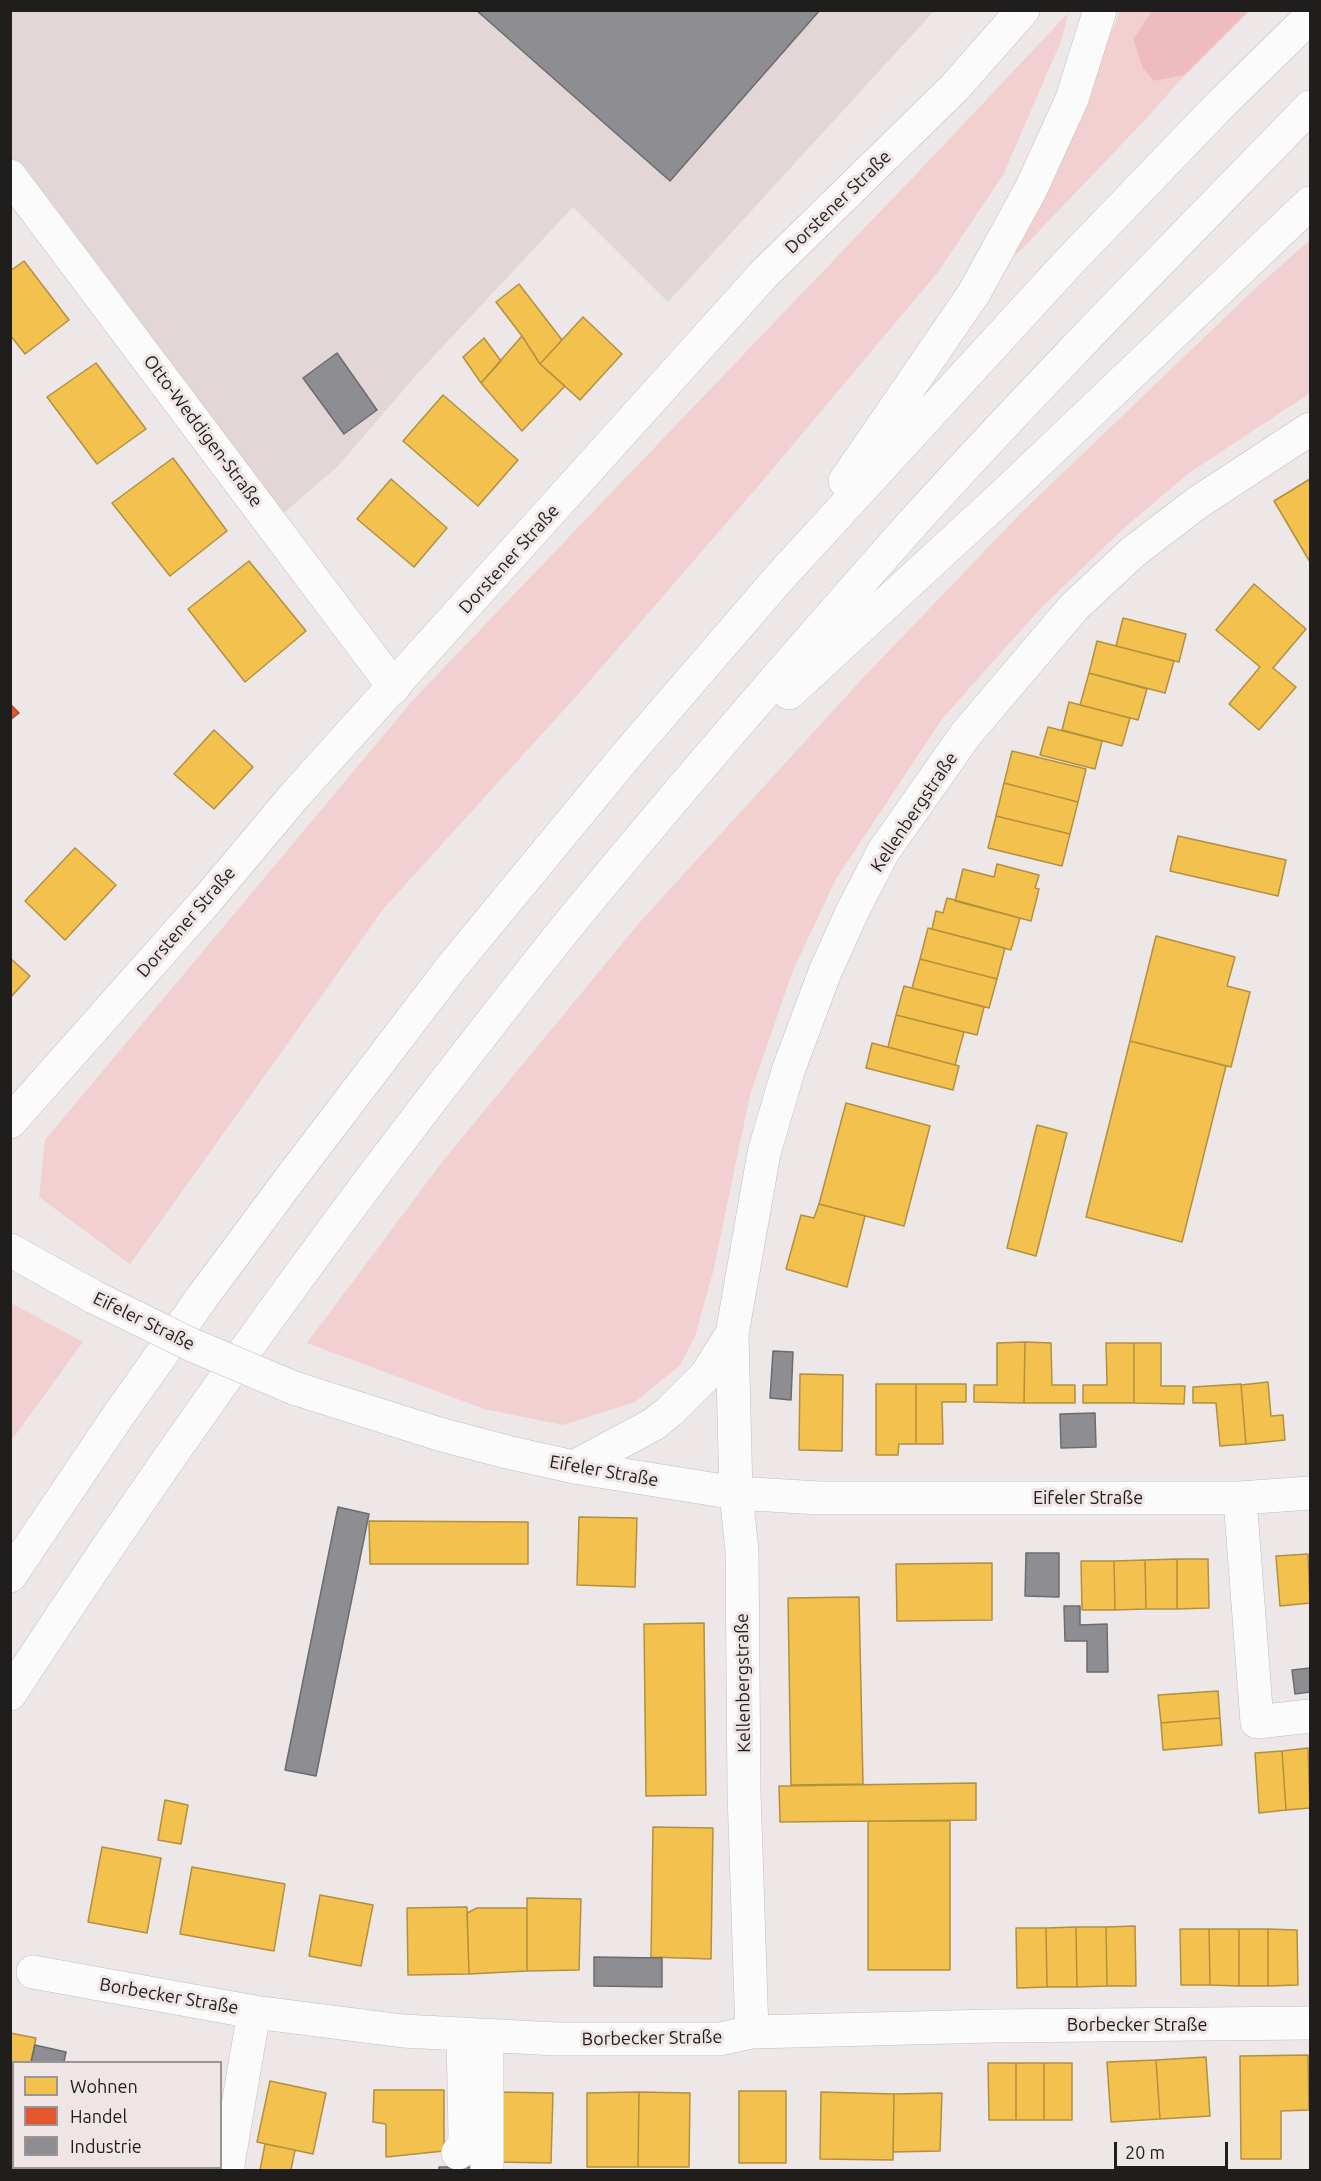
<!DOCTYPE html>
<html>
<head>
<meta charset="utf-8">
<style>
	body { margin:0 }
	#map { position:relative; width:1321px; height:2181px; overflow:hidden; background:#ede7e7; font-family:Ubuntu,sans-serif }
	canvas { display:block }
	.frame { position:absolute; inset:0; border:12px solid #201d1d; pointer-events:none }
	.legend { position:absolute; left:12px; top:2061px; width:210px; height:108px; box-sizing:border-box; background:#efe5e5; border:2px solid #9c9595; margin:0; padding:8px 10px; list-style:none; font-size:18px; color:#201d1d }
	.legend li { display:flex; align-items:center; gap:12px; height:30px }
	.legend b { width:30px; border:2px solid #9c9595 }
	.scale { position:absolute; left:1114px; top:2142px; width:114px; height:27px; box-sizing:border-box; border:3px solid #201d1d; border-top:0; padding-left:8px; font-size:18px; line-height:21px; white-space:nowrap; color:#201d1d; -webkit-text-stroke:4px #efe5e5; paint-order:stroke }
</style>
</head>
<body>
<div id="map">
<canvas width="1321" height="2181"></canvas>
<div class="frame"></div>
<ul class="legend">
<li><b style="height:16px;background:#f2c14e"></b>Wohnen</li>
<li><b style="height:16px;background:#e4572e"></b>Handel</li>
<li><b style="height:16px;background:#8d8d92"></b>Industrie</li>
</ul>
<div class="scale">20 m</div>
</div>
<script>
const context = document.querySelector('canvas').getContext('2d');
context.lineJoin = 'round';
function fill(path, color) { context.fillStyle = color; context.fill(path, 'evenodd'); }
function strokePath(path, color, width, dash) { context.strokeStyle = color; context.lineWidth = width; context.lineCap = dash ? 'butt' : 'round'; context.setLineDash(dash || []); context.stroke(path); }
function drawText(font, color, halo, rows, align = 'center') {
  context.font = font + ' Ubuntu,sans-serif'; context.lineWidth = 6; context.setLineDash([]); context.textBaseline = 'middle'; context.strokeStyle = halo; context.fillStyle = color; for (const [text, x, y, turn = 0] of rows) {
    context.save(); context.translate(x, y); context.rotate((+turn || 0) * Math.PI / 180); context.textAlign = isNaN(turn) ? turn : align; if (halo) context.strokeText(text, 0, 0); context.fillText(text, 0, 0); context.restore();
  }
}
const built = new Path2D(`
	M11,11H934L668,302L573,207L418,373L337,467L278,518L11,166Z`);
const green = new Path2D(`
	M1120,11H1152L1133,39L1154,81L1185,75L1143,122L1017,254L1012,248L1064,148Z
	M1068,13L1062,39L1003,175L938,272L754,491L581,691L384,908L130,1264L39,1197L45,1140L414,699L942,147Z
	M1310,240V393L1189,473L1125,527L1039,610L942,719L836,879L793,970L750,1095L713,1272L695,1336L680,1365L635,1402L563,1425L484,1409L307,1343L442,1162L640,922L863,678L1021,513L1259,285Z
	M11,1303L83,1342L11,1441Z`);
const forest = new Path2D(`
	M1152,11V10L1249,11L1185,75L1154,81L1143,68L1133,39Z`);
const homes = new Path2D(`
	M24,261L69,320L25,354L10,335V271Z
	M519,284L562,340L540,364L522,336L496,302Z
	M583,317L622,354L580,400L540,364Z
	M522,336L540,364L565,386L522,431L481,383Z
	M484,338L501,361L481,383L463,357Z
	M96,363L146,429L97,464L47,397Z
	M443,395L518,460L478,506L403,441Z
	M173,458L227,531L170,576L112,503Z
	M391,479L447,528L414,567L357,519Z
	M1310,479V562L1274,501Z
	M249,561L306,631L245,682L188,609Z
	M1254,584L1306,629L1273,668L1296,687L1259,730L1229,704L1260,667L1216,630Z
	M1123,618L1186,634L1179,662L1116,646Z
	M1097,641L1174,661L1165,693L1089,673Z
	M1089,673L1147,689L1138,720L1080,705Z
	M1069,702L1130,718L1122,746L1062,730Z
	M1048,727L1102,741L1095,769L1040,755Z
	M214,730L253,767L214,809L174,774Z
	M1012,751L1086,769L1078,802L1004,783Z
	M1004,783L1078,802L1070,834L996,816Z
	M996,816L1070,834L1062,866L988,848Z
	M1178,836L1286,860L1278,896L1170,871Z
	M75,848L116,885L65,940L25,901Z
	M997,864L1039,875L1035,888L1039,889L1031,921L955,901L963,869L994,877Z
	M947,898L1020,918L1011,950L932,929L936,911L943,913Z
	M928,928L1005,948L997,979L920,959Z
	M1156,936L1235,957L1227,986L1250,992L1231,1067L1130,1041Z
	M10,958L30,976L10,998Z
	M920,959L997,979L989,1008L912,988Z
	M904,986L984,1007L977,1035L896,1015Z
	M896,1015L964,1032L955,1065L888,1047Z
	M1130,1041L1226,1066L1182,1242L1086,1217Z
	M872,1043L959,1066L953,1090L866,1068Z
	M846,1103L930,1126L904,1226L819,1204Z
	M1037,1125L1067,1133L1036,1256L1007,1248Z
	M819,1204L865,1216L847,1287L786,1269L801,1215L814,1218Z
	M1025,1342L1024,1403L974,1402V1385H997V1343Z
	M1025,1342L1051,1343L1052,1385H1075V1403H1024Z
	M1106,1343H1134V1403H1083V1385H1107Z
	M1134,1343H1161V1386H1185L1184,1404L1134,1403Z
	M800,1374L843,1375L842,1451L799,1450Z
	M1268,1382L1271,1416L1283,1415L1285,1440L1246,1444L1241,1385Z
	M876,1384H916V1444H899L898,1455H876Z
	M916,1384H966V1402H942L943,1444H916Z
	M1241,1384L1246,1444L1220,1446L1216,1403H1193V1387Z
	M579,1517L637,1518L635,1587L577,1585Z
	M369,1521L528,1522V1564H370Z
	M1308,1554L1310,1603L1280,1606L1276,1556Z
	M1177,1559H1208L1209,1608L1177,1609Z
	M1177,1559V1609H1146L1145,1560Z
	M1145,1560L1146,1609L1115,1610L1114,1561Z
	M1081,1561H1114L1115,1610H1082Z
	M992,1563V1620L897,1621L896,1564Z
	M859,1597L863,1784L791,1785L788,1598Z
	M704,1623L706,1795L646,1796L644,1624Z
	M1218,1691L1220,1718L1161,1723L1158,1695Z
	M1220,1718L1222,1745L1163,1750L1161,1723Z
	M1308,1748L1310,1808L1286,1810L1282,1751Z
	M1282,1751L1286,1810L1259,1813L1255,1753Z
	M976,1783V1820L780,1822L779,1786Z
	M165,1800L188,1805L181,1844L158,1840Z
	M868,1821H950V1970H868Z
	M653,1827L713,1828L711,1959L651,1957Z
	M102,1847L161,1858L147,1933L88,1922Z
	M192,1867L285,1884L274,1951L180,1934Z
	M320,1895L373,1905L361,1966L309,1956Z
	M527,1898L581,1899L579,1970L527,1971Z
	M467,1907L469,1974L408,1975L407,1908Z
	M477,1908H527V1971L469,1974L467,1913Z
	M1135,1926L1136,1986H1107L1106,1927Z
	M1076,1927H1106L1107,1986L1077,1987Z
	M1076,1927L1077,1987H1047L1046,1928Z
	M1016,1928H1046L1047,1987L1017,1988Z
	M1180,1929H1209L1210,1985H1181Z
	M1209,1929H1239V1986L1210,1985Z
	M1239,1929H1268V1986H1239Z
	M1268,1929L1297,1930L1298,1985L1268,1986Z
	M10,2033L36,2038L31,2062H14V2097H10Z
	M1308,2055L1309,2110L1281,2111V2159H1241L1240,2056Z
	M1206,2057L1210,2116L1160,2119L1156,2060Z
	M1156,2060L1160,2119L1111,2122L1107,2062Z
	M988,2063H1016V2120H989Z
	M1016,2063H1044V2120H1016Z
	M1044,2063H1072V2120H1044Z
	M270,2081L326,2093L313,2154L257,2142Z
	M374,2090H444V2151L386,2157V2124L373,2122Z
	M739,2091H786V2163H739Z
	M496,2092L553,2093L551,2163L495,2162Z
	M639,2092L638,2167H587V2093Z
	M639,2092L690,2093L689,2167H638Z
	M821,2092L894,2094L893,2160L820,2159Z
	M942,2093L940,2151L893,2152L894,2094Z
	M265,2144L295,2150L291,2170H260Z`);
const shops = new Path2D(`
	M10,704L19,713L10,720Z`);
const industry = new Path2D(`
	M476,10H820L670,181Z
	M337,353L377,410L344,434L303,378Z
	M773,1351L793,1352L791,1400L770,1398Z
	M1095,1413L1096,1447L1061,1448L1060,1414Z
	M338,1507L369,1514L316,1776L285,1770Z
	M1026,1553H1059V1597L1025,1596Z
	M1064,1606H1080V1625L1107,1624L1108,1672H1087V1641H1065Z
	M1310,1668V1692L1295,1694L1292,1670Z
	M594,1957L662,1958V1987L594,1986Z
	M35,2045L66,2052L64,2062H31Z
	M439,2167H474V2170H439Z`);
const minor = new Path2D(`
	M10,176L394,687
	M10,1250L94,1297
	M294,1388L439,1434L507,1452L574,1467L736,1493L819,1498H1240L1310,1493
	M574,1467L654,1424L670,1411L706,1375L732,1334
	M1240,1498L1257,1722L1310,1716
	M33,1972L254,2012L403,2031L557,2039H720L752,2032L992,2026L1310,2023
	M752,2032L744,1793L742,1551L736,1493L732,1334L764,1153L788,1071L825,972L852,912L883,852L966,734L1074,607L1133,552L1197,503L1310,429
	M458,2153L464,2145L465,2136L463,2034
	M227,2170L254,2012
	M487,2170V2036`);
const major = new Path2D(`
	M10,1122L207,900L296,794L763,275L955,87L1023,10`);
const highway = new Path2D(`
	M845,481L974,293L1031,189L1072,99L1100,10
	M789,693L1009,490L1310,203
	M10,1576L118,1416L203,1296L293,1175L451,968L625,757L780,577L1069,262L1221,104L1310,17
	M10,1694C144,1489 285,1290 434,1096C485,1031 535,965 588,901C693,774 801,649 911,525C1040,382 1176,245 1310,107`);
const minorBridge = new Path2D(`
	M94,1297L192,1345L294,1388`);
const streetNames = [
	["Dorstener Straße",838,202,-44],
	["Otto-Weddigen-Straße",203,431,53],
	["Dorstener Straße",509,559,-48],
	["Kellenbergstraße",914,812,-56],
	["Dorstener Straße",186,922,-49],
	["Eifeler Straße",144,1321,26],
	["Eifeler Straße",604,1471,10],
	["Eifeler Straße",1088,1498],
	["Kellenbergstraße",743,1683,-91],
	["Borbecker Straße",169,1996,10],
	["Borbecker Straße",1137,2025],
	["Borbecker Straße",652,2038,-1]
];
fill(built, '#e2d6d6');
fill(green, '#f2cfd0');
fill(forest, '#eebbbe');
fill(homes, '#f2c14e');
strokePath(homes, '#b3903f', 1.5);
fill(shops, '#e4572e');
strokePath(shops, '#a94629', 1.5);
fill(industry, '#8d8d92');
strokePath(industry, '#6c6b6f', 1.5);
strokePath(minor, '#c1bdbd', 34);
strokePath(major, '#c1bdbd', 34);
strokePath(highway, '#c1bdbd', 34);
strokePath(minor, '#fcfbfb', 33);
strokePath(major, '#fcfbfb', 33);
strokePath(highway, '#fcfbfb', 33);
strokePath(minorBridge, '#c1bdbd', 34, []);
strokePath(minorBridge, '#fcfbfb', 33);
drawText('18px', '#201d1d', '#efe5e5', streetNames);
</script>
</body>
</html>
